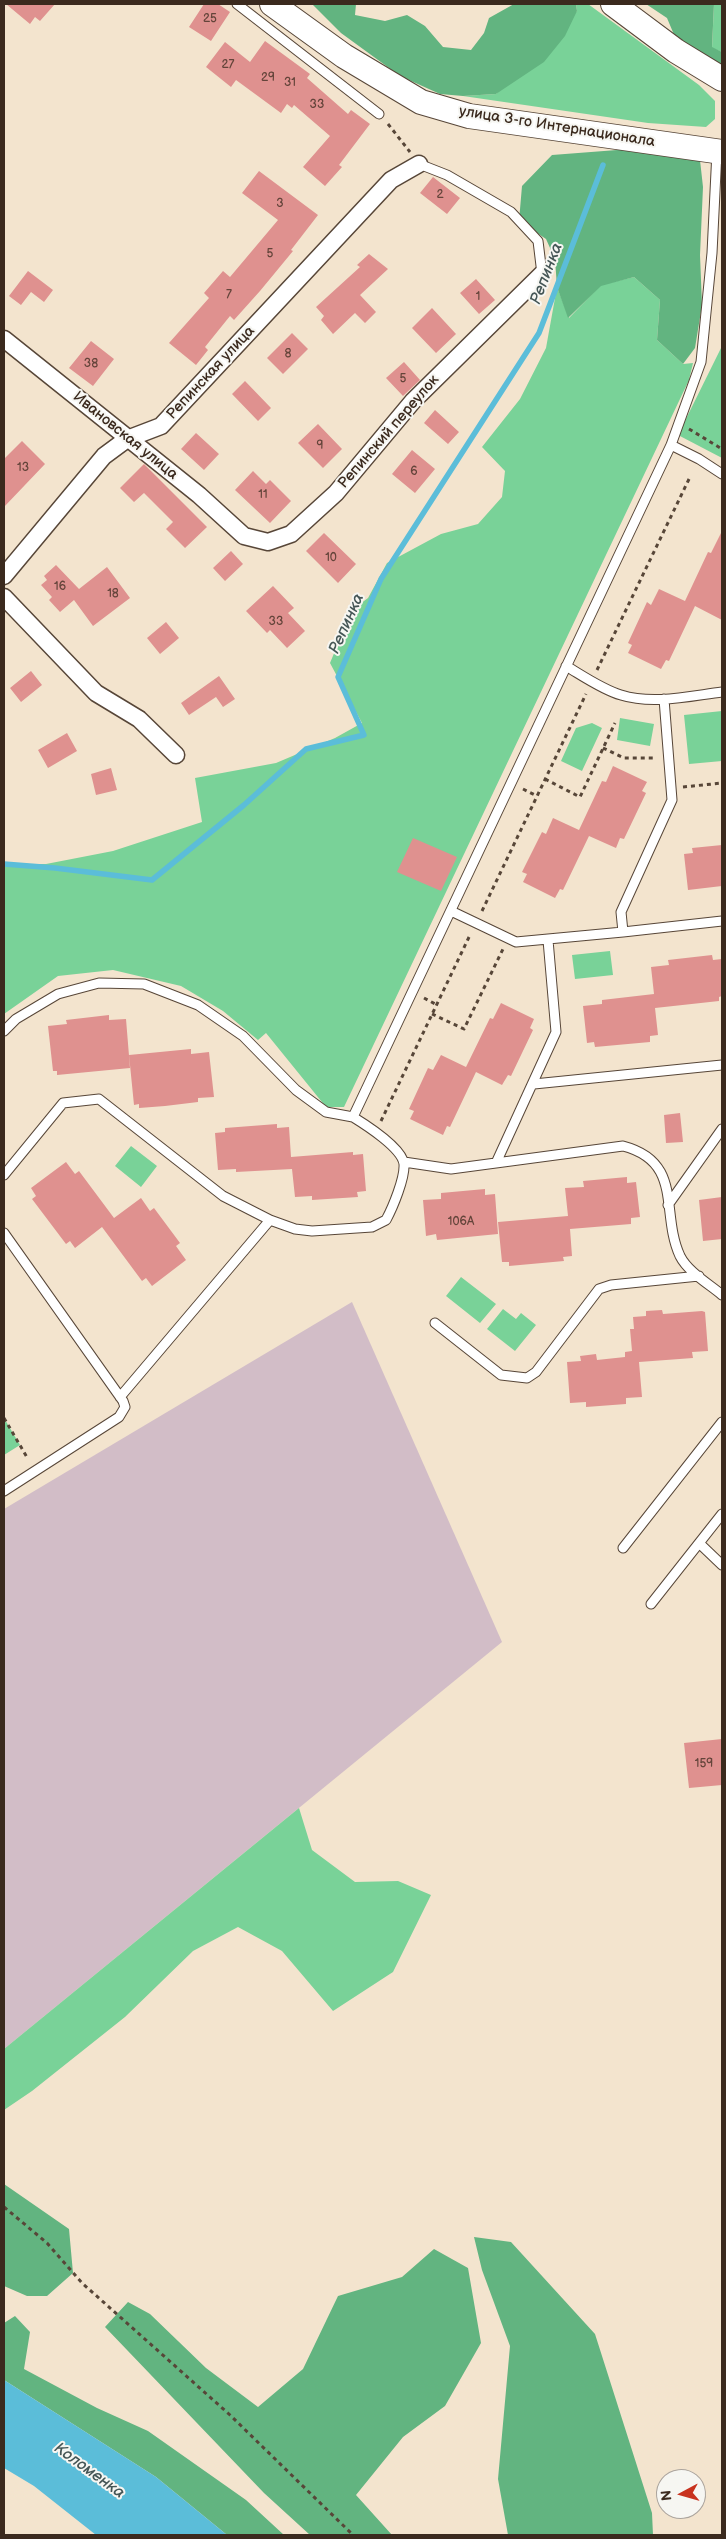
<!DOCTYPE html>
<html>
<head>
<meta charset="utf-8">
<style>
	body { margin:0 }
	#map { position:relative; width:726px; height:2539px; overflow:hidden; background:#f3e4ce; font-family:"Balsamiq Sans",sans-serif }
	canvas { display:block }
	.frame { position:absolute; inset:0; border:5px solid #3b2a1e; pointer-events:none }
	.north { position:absolute; left:656px; top:2469px; width:50px; height:50px; box-sizing:border-box; background:#f6f6f2; border:1px solid #aba49d; border-radius:50%; rotate:264deg; font-size:14px; font-weight:700; line-height:20px; text-align:center; color:#3b2a1e }
	.north::after { content:''; display:block; margin:auto; width:18px; height:22px; background:#c8321e; clip-path:polygon(50% 0,100% 100%,50% 72%,0 100%) }
</style>
</head>
<body>
<div id="map">
<canvas width="726" height="2539"></canvas>
<div class="frame"></div>
<div class="north">N</div>
</div>
<script>
const context = document.querySelector('canvas').getContext('2d');
context.lineJoin = 'round';
function fill(path, color) { context.fillStyle = color; context.fill(path, 'evenodd'); }
function strokePath(path, color, width, dash) { context.strokeStyle = color; context.lineWidth = width; context.lineCap = dash ? 'butt' : 'round'; context.setLineDash(dash || []); context.stroke(path); }
function drawText(font, color, halo, rows, align = 'center') {
  context.font = font + ' "Balsamiq Sans",sans-serif'; context.lineWidth = 4; context.setLineDash([]); context.textBaseline = 'middle'; context.strokeStyle = halo; context.fillStyle = color; for (const [text, x, y, turn = 0] of rows) {
    context.save(); context.translate(x, y); context.rotate((+turn || 0) * Math.PI / 180); context.textAlign = isNaN(turn) ? turn : align; if (halo) context.strokeText(text, 0, 0); context.fillText(text, 0, 0); context.restore();
  }
}
const industrial = new Path2D(`
	M352,1302L502,1642L4,2049V1509Z`);
const green = new Path2D(`
	M576,4H588L699,85L715,101V119L706,127L648,123L463,96L496,94L577,11Z
	M714,4H722V52L712,48Z
	M634,277L660,300L657,340L683,364L693,363L689,380L344,1107H326L266,1033L258,1040L223,1011L181,986L113,970L58,976L4,1014V864H46L113,851L202,822L195,778L276,763L335,738L362,723L330,663L352,610L368,598L387,563L441,534L478,524L502,497L505,471L482,447L520,399L546,348L557,287L569,318L601,285Z
	M722,340V458L678,435L722,346Z
	M722,711V761L689,764L684,715Z
	M620,718L654,724L650,746L617,740Z
	M592,723L602,728L582,771L561,761L576,728Z
	M610,951L613,975L575,979L572,955Z
	M131,1146L157,1166L141,1187L115,1166Z
	M461,1277L496,1304L480,1323L446,1296Z
	M503,1309L516,1319L521,1313L536,1325L515,1351L487,1329Z
	M4,1418L20,1445L4,1455Z
	M299,1808L312,1850L355,1882L398,1881L431,1895L393,1972L333,2011L282,1951L238,1927L193,1951L125,2017L32,2091L4,2110V2049Z`);
const forest = new Path2D(`
	M312,4H356L355,15L385,21L407,15L425,26L443,47L471,50L484,33L489,18L514,4H576L577,11L565,36L544,62L496,94L463,96L440,94L400,76L341,33Z
	M646,4H714L712,47L722,52V66L675,37L667,18Z
	M630,149L700,160L703,187L700,255L702,305L695,348L683,364L657,340L660,300L634,277L601,286L568,318L557,287L555,259L546,239L519,221L522,186L552,155Z
	M4,2184L69,2229L73,2273L47,2296H27L4,2286Z
	M474,2237L511,2242L595,2334L652,2513L653,2535H508L498,2479L510,2346L482,2270Z
	M434,2249L468,2268L481,2343L445,2406L403,2437L356,2495L392,2535H310L264,2493L105,2327L128,2302L150,2314L206,2368L258,2407L303,2369L338,2296L402,2277Z
	M15,2316L30,2332L24,2369L97,2408L148,2431L246,2500L284,2535H227L156,2477L4,2380V2323Z`);
const water = new Path2D(`
	M4,2380L156,2477L227,2535H96L34,2486L4,2468Z`);
const stream = new Path2D(`
	M4,864L55,868L152,880L244,805L306,749L364,735L338,677L381,579L539,333L603,165`);
const building = new Path2D(`
	M6,4H55L40,21L35,17L30,24Z
	M204,4H218L230,12L211,41L189,27Z
	M265,41L310,74L307,78L348,114L351,110L370,124L339,165L342,167L325,186L303,167L330,136L294,105L292,108L287,104L281,113L236,80L231,87L206,67L225,42L250,62Z
	M259,171L318,215L291,250L293,251L260,291L234,320L230,316L205,347L208,350L196,365L169,343L209,298L204,293L223,271L230,277L278,220L242,193Z
	M433,177L460,198L447,214L420,193Z
	M369,254L388,269L360,295L376,312L365,323L355,313L333,334L321,320L324,316L316,307L360,267L357,265Z
	M28,271L53,290L44,302L31,292L21,305L9,296Z
	M476,279L495,300L479,314L460,293Z
	M432,308L456,334L436,353L412,328Z
	M292,333L308,349L283,374L267,358Z
	M91,341L114,359L93,386L69,368Z
	M404,362L420,380L403,396L386,378Z
	M245,381L271,408L258,421L232,394Z
	M435,410L459,432L448,444L424,423Z
	M318,424L342,449L323,468L298,443Z
	M196,433L219,454L204,470L181,449Z
	M22,441L45,464L4,507V459Z
	M412,450L435,469L415,493L392,474Z
	M144,464L207,527L185,548L166,529L173,522L144,493L134,502L120,488Z
	M253,471L266,484L270,480L291,501L270,523L235,490Z
	M722,531V620L695,606L669,661L666,660L661,669L628,653L632,645L628,643L647,602L651,605L659,589L685,601L708,552L711,553Z
	M324,533L356,564L338,583L306,551Z
	M231,551L243,564L225,581L213,568Z
	M56,565L79,589L107,567L130,598L93,626L74,600L60,612L49,600L52,597L41,585L47,580L44,576Z
	M273,586L294,608L288,613L305,631L287,648L270,630L267,633L246,611Z
	M166,622L179,638L160,654L147,638Z
	M31,671L42,685L21,702L10,688Z
	M219,676L235,699L223,707L216,697L189,715L181,703Z
	M67,733L77,751L48,768L38,750Z
	M613,766L647,782L642,791L646,793L624,839L620,838L616,848L589,836L563,890L560,889L555,898L523,882L527,874L522,872L542,832L546,834L553,818L579,830L602,781L606,782Z
	M111,768L117,790L96,795L91,774Z
	M413,838L457,857L441,891L397,872Z
	M722,845V886L688,890L684,854L693,853L692,848Z
	M712,955L713,960L722,959V996L719,997V1001L655,1008L658,1035L650,1036V1042L595,1047L594,1042L587,1043L583,1006L602,1004V1000L654,994L651,967L669,965L668,960Z
	M501,1003L534,1019L530,1028L533,1030L511,1076L508,1075L502,1085L476,1072L450,1127L447,1126L443,1135L410,1119L414,1111L409,1109L428,1068L433,1070L441,1055L466,1067L490,1018L493,1019Z
	M109,1015V1020L126,1019L130,1068L57,1075V1071H53L48,1026L67,1024L66,1020Z
	M191,1049V1054L209,1052L214,1097L198,1098V1102L165,1106L139,1108V1104L134,1105L129,1055Z
	M680,1113L683,1142L666,1143L664,1115Z
	M277,1124V1128L289,1127L291,1157L353,1152V1155L363,1154L366,1191L357,1192L358,1197L312,1200V1196L295,1197L292,1169L236,1172V1169L218,1170L215,1133L225,1132V1128Z
	M66,1162L75,1174L79,1171L114,1218L141,1198L150,1211L154,1208L180,1243L176,1246L186,1260L152,1286L146,1278L142,1281L102,1227L75,1248L70,1241L66,1244L32,1199L36,1196L31,1188Z
	M627,1177V1183L636,1182L640,1217L631,1218V1224L570,1229L572,1256L563,1257L564,1261L509,1266V1262H502L498,1222L568,1216L565,1188L584,1187L583,1181Z
	M485,1189V1195L495,1194L498,1234L437,1240L436,1234L426,1236L423,1200L441,1199V1193Z
	M722,1197V1239L703,1241L699,1200Z
	M662,1310L663,1314L702,1311L705,1312L708,1351L692,1352L693,1358L639,1362L642,1397L626,1398V1404L586,1407V1402L570,1403L567,1362L581,1361L580,1356L596,1354L597,1360L625,1357V1352L632,1351L630,1329H634L633,1317L646,1316V1311Z
	M722,1739V1785L689,1788L684,1743Z`);
const path = new Path2D(`
	M388,124L410,152
	M689,429L722,449
	M597,670L690,477
	M603,748L624,758H655
	M545,779L580,797L615,723
	M683,787L722,783
	M523,789L537,796
	M482,911L586,694
	M424,998L437,1005
	M432,1014L464,1029L503,949
	M381,1121L470,935
	M4,1418L28,1459
	M4,2207L47,2243L82,2283L230,2415L353,2535`);
const lane = new Path2D(`
	M237,4L379,114
	M419,164L447,175L511,212L538,241L542,274
	M671,445L699,459L722,474
	M566,666C583,676 603,690 621,695C653,705 690,696 722,692
	M451,911L516,942L623,932L621,912L672,800L664,699
	M623,932L722,921
	M4,1031L16,1019L58,994L99,983L144,984L198,1005L243,1036L296,1090L326,1112L353,1117L671,445L701,362L712,253L717,151
	M534,1084L722,1065
	M404,1162L451,1169L623,1146C684,1162 660,1213 680,1256C688,1272 709,1284 722,1295
	M496,1163L556,1032L548,940
	M4,1175L63,1103L99,1099L223,1196L270,1220L295,1229L312,1231L372,1227L386,1220C393,1207 405,1178 404,1164C402,1148 366,1125 353,1117
	M668,1205L722,1129
	M4,1233L123,1401L125,1407L119,1417L4,1491
	M435,1323L501,1375L527,1378L536,1372L599,1289L611,1285L699,1276
	M120,1397L270,1220
	M699,1543L722,1565
	M623,1548L722,1422
	M651,1604L722,1514`);
const street = new Path2D(`
	M4,339L199,495L244,536L268,542L291,534L336,493L413,401L542,274
	M4,576L104,456L127,439L161,426L391,180L419,164
	M4,597L96,693L139,719L176,755`);
const secondary = new Path2D(`
	M272,4L344,56L421,102L469,116L722,152
	M613,4L676,51L722,79`);
const numberNames = [
	["25",210,19],
	["27",228,65],
	["29",268,78],
	["31",290,83],
	["33",317,105],
	["2",440,195],
	["3",280,204],
	["5",270,254],
	["7",229,295],
	["1",478,297],
	["8",288,354],
	["38",91,364],
	["5",403,379],
	["9",320,446],
	["13",23,468],
	["6",414,472],
	["11",263,495],
	["10",331,558],
	["16",60,587],
	["18",113,594],
	["33",276,622],
	["106А",461,1222],
	["159",704,1764]
];
const streetNames = [
	["улица 3-го Интернационала",557,127,9],
	["Репинская улица",211,373,-47],
	["Репинский переулок",389,432,-49],
	["Ивановская улица",125,436,39]
];
const waterNames = [
	["Репинка",547,274,-69],
	["Репинка",347,624,-66],
	["Коломенка",89,2471,36]
];
fill(industrial, '#d2bdc7');
fill(green, '#79d298');
fill(forest, '#62b480');
fill(water, '#5bbdd9');
strokePath(stream, '#5bbdd9', 5.5);
fill(building, '#df918f');
strokePath(lane, '#574638', 11);
strokePath(street, '#574638', 19);
strokePath(secondary, '#574638', 26);
strokePath(path, '#574638', 3, [4, 4]);
strokePath(lane, '#fff', 9);
strokePath(street, '#fff', 16);
strokePath(secondary, '#fff', 24);
drawText('12px', '#64443a', null, numberNames);
drawText('15px', '#3b2a1e', '#f6f6f2', streetNames);
drawText('italic 16px', '#455656', '#f6f6f2', waterNames);
</script>
</body>
</html>
